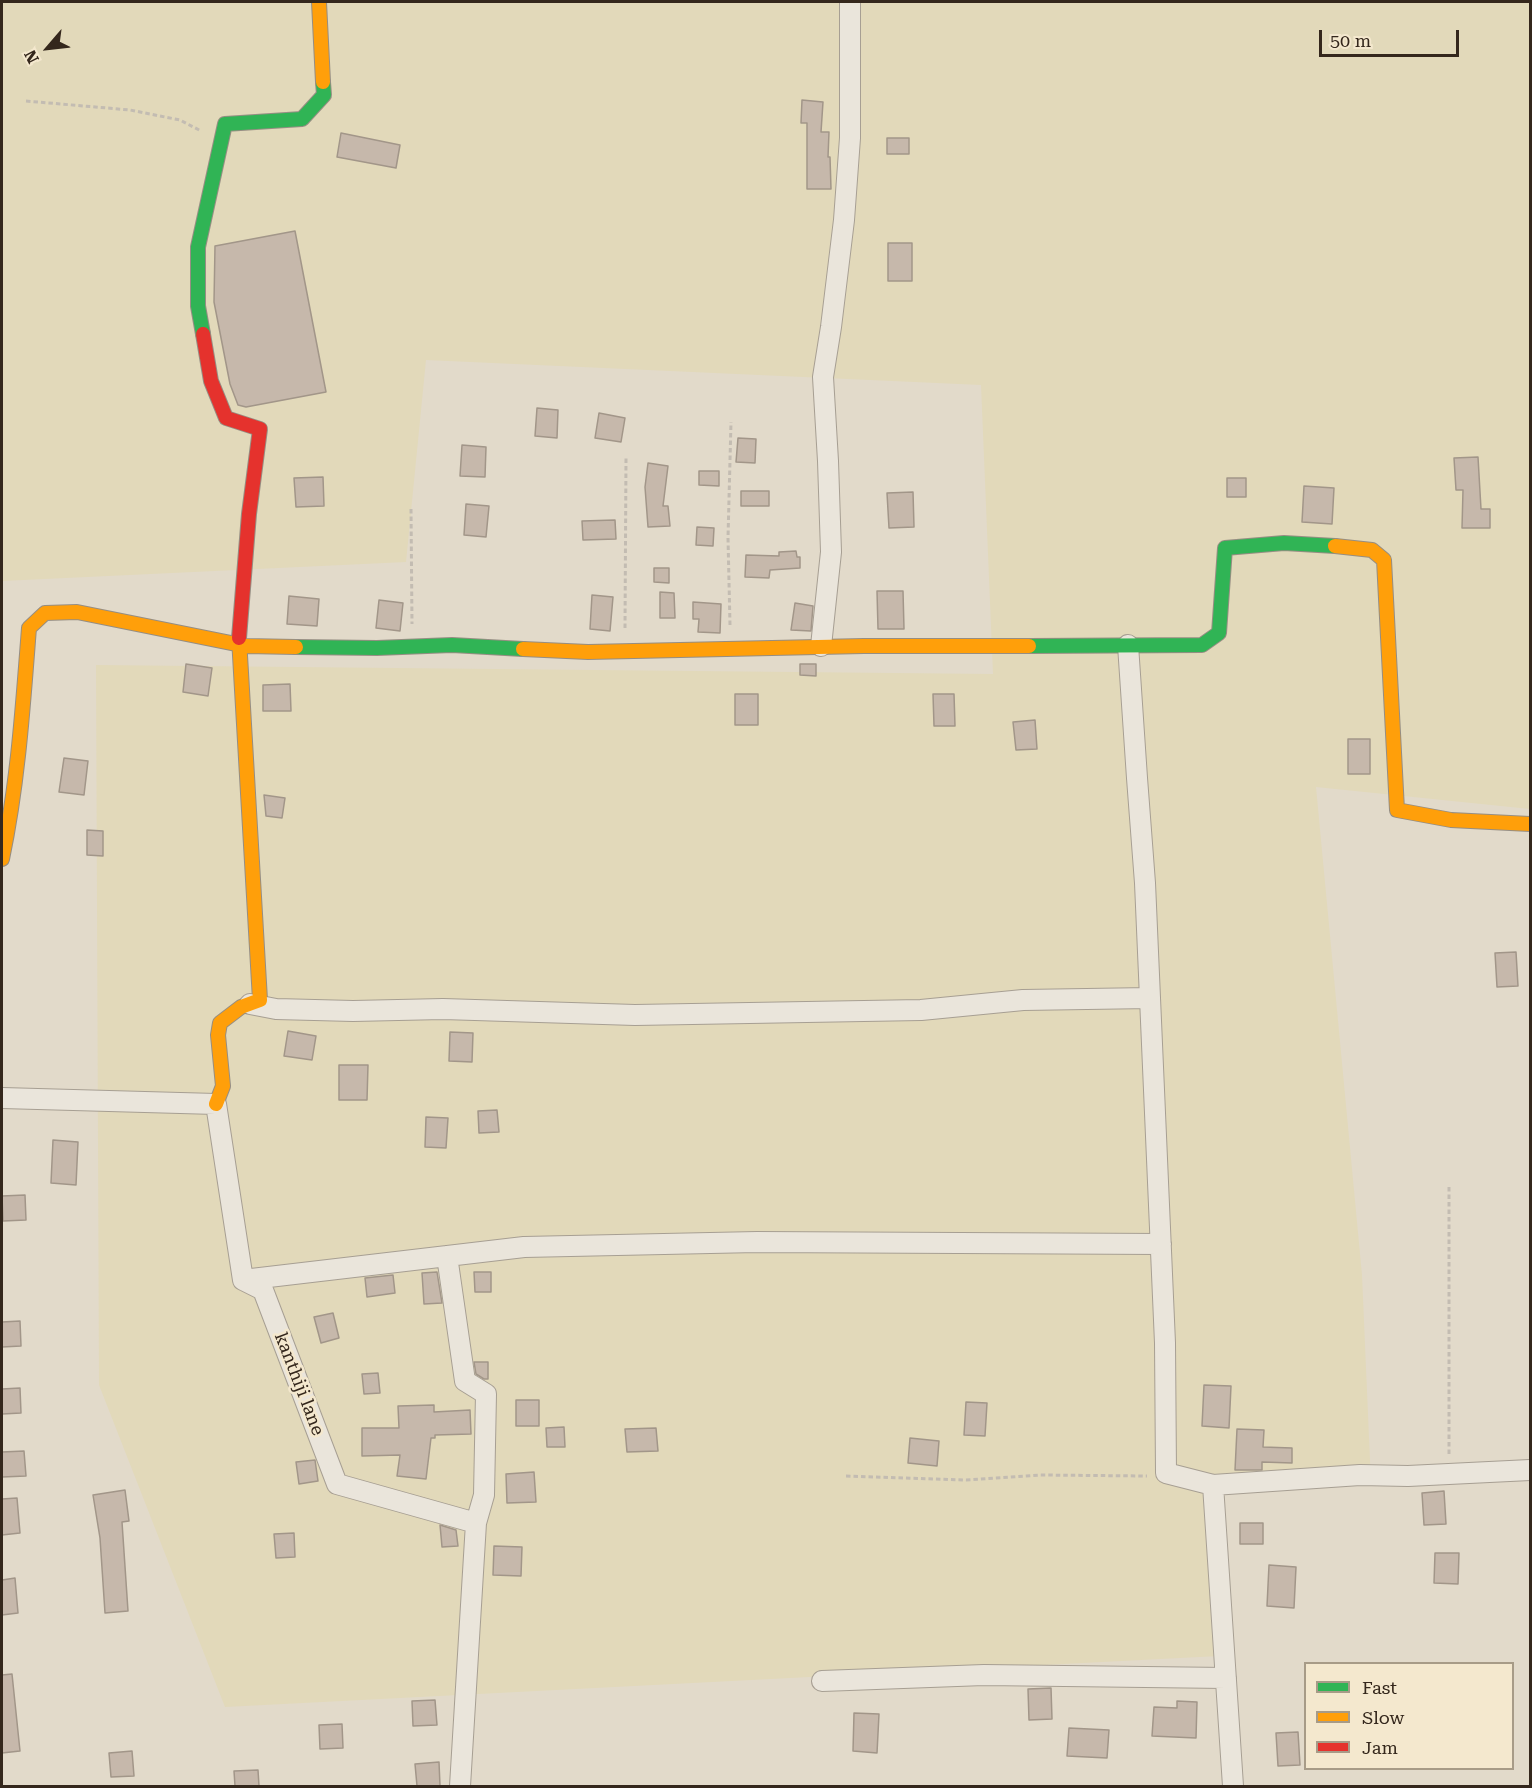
<!DOCTYPE html>
<html>
<head>
<meta charset="utf-8">
<style>
	body { margin:0 }
	#map { position:relative; width:1532px; height:1788px; overflow:hidden; background:#e2daca; font-family:"Roboto Serif",serif }
	canvas { display:block }
	.frame { position:absolute; inset:0; border:3px solid #34271c; pointer-events:none }
	.legend { position:absolute; left:1304px; top:1662px; width:210px; height:108px; box-sizing:border-box; background:#f4e8ce; border:2px solid #a79b87; margin:0; padding:8px 10px; list-style:none; font-size:18px; color:#34271c }
	.legend li { display:flex; align-items:center; gap:12px; height:30px }
	.legend b { width:30px; border:2px solid #a79b87 }
	.north { position:absolute; left:18px; top:18px; width:60px; height:60px; -webkit-text-stroke:4px #f4e8ce; paint-order:stroke; rotate:242deg; font-size:16px; font-weight:700; line-height:24px; text-align:center; color:#34271c }
	.north::after { content:''; display:block; margin:auto; width:21px; height:27px; background:#34271c; clip-path:polygon(50% 0,100% 100%,50% 72%,0 100%) }
	.scale { position:absolute; left:1319px; top:30px; width:140px; height:27px; box-sizing:border-box; border:3px solid #34271c; border-top:0; padding-left:8px; font-size:18px; line-height:21px; white-space:nowrap; color:#34271c; -webkit-text-stroke:4px #f4e8ce; paint-order:stroke }
</style>
</head>
<body>
<div id="map">
<canvas width="1532" height="1788"></canvas>
<div class="frame"></div>
<ul class="legend">
<li><b style="height:8px;background:#30b455"></b>Fast</li>
<li><b style="height:8px;background:#ff9f0a"></b>Slow</li>
<li><b style="height:8px;background:#e5322d"></b>Jam</li>
</ul>
<div class="north">N</div>
<div class="scale">50 m</div>
</div>
<script>
const context = document.querySelector('canvas').getContext('2d');
context.lineJoin = 'round';
function fill(path, color) { context.fillStyle = color; context.fill(path, 'evenodd'); }
function strokePath(path, color, width, dash) { context.strokeStyle = color; context.lineWidth = width; context.lineCap = dash ? 'butt' : 'round'; context.setLineDash(dash || []); context.stroke(path); }
function drawText(font, color, halo, rows, align = 'center') {
  context.font = font + ' "Roboto Serif",serif'; context.lineWidth = 5; context.setLineDash([]); context.textBaseline = 'middle'; context.strokeStyle = halo; context.fillStyle = color; for (const [text, x, y, turn = 0] of rows) {
    context.save(); context.translate(x, y); context.rotate((+turn || 0) * Math.PI / 180); context.textAlign = isNaN(turn) ? turn : align; if (halo) context.strokeText(text, 0, 0); context.fillText(text, 0, 0); context.restore();
  }
}
const farmland = new Path2D(`
	M2,2H1530V809L1316,787L1362,1275L1371,1484L1223,1482L1219,1656L225,1707L99,1385L96,665L993,674L981,385L426,360L406,562L2,581Z`);
const building = new Path2D(`
	M802,100L823,102L821,132H829L828,157H830L831,189H807V123H801Z
	M341,133L400,145L396,168L337,157Z
	M887,138H909V154H887Z
	M295,231L326,392L246,407L238,405L230,384L214,302L215,246Z
	M888,243H912V281H888Z
	M537,408L558,410L557,438L535,436Z
	M599,413L625,418L621,442L595,438Z
	M738,438L756,439L755,463L736,462Z
	M462,445L486,447L485,477L460,476Z
	M1478,457L1481,509H1490V528H1462L1463,490H1456L1454,458Z
	M648,463L668,466L663,506H668L670,526L648,527L645,487Z
	M699,471H719V486L699,485Z
	M323,477L324,506L296,507L294,478Z
	M1227,478H1246V497H1227Z
	M1304,486L1334,488L1332,524L1302,522Z
	M741,491H769V506H741Z
	M913,492L914,527L889,528L887,493Z
	M466,504L489,506L486,537L464,535Z
	M615,520L616,539L583,540L582,521Z
	M697,527L714,528L713,546L696,545Z
	M796,551L797,557H800V568L770,570L769,578L745,577L746,555L779,556V552Z
	M654,568H669V583L654,582Z
	M877,591H903L904,629H878Z
	M660,592L674,593L675,618H660Z
	M592,595L613,597L610,631L590,629Z
	M289,596L319,599L317,626L287,624Z
	M379,600L403,603L400,631L376,628Z
	M693,602L721,604L720,633L698,632L699,619H693Z
	M795,603L813,606L811,631L791,630Z
	M186,664L212,668L208,696L183,692Z
	M800,664H816V676L800,675Z
	M290,684L291,711H263V685Z
	M735,694H758V725H735Z
	M933,694H954L955,726H934Z
	M1035,720L1037,749L1016,750L1013,722Z
	M1348,739H1370V774H1348Z
	M64,758L88,761L84,795L59,792Z
	M264,795L285,798L282,818L266,816Z
	M87,830L103,831V856L87,855Z
	M1516,952L1518,986L1497,987L1495,953Z
	M288,1031L316,1036L312,1060L284,1056Z
	M450,1032L473,1033L472,1062L449,1061Z
	M339,1065H368L367,1100H339Z
	M497,1110L499,1132L479,1133L478,1111Z
	M426,1117L448,1118L446,1148L425,1147Z
	M53,1140L78,1142L76,1185L51,1183Z
	M25,1195L26,1220L3,1221L2,1196Z
	M437,1272L442,1303L424,1304L422,1273Z
	M474,1272H491V1292H475Z
	M393,1275L395,1293L367,1297L365,1278Z
	M333,1313L339,1338L321,1343L314,1317Z
	M20,1321L21,1346L2,1347V1322Z
	M474,1362H488V1379H484L476,1374Z
	M378,1373L380,1393L364,1394L362,1374Z
	M1204,1385L1231,1386L1229,1428L1202,1426Z
	M20,1388L21,1413L2,1414V1389Z
	M516,1400H539V1426H516Z
	M966,1402L987,1403L985,1436L964,1435Z
	M434,1405V1412L470,1410L471,1434L435,1435V1438H431L426,1479L397,1476L400,1455L362,1456V1428H399L398,1406Z
	M564,1427L565,1447H547L546,1428Z
	M656,1428L658,1451L627,1452L625,1429Z
	M1237,1429L1264,1430L1263,1447L1292,1448V1463L1262,1462V1470H1235Z
	M910,1438L939,1441L937,1466L908,1463Z
	M24,1451L26,1476L2,1477V1452Z
	M315,1460L318,1481L299,1484L296,1462Z
	M534,1472L536,1502L507,1503L506,1474Z
	M125,1490L129,1521L122,1522L128,1611L105,1613L100,1538L93,1495Z
	M1444,1491L1446,1524L1424,1525L1422,1493Z
	M17,1498L20,1533L2,1535V1499Z
	M1240,1523H1263V1544H1240Z
	M440,1525L456,1530L458,1546L442,1547Z
	M294,1533L295,1557L276,1558L274,1534Z
	M494,1546L522,1547L521,1576L493,1575Z
	M1435,1553H1459L1458,1584L1434,1583Z
	M1269,1565L1296,1567L1294,1608L1267,1606Z
	M15,1578L18,1613L2,1615V1580Z
	M12,1674L20,1751L2,1753V1675Z
	M1051,1688L1052,1719L1029,1720L1028,1689Z
	M435,1700L437,1725L413,1726L412,1701Z
	M1177,1701L1197,1702L1196,1738L1152,1736L1154,1707L1177,1708Z
	M854,1713L879,1714L877,1753L853,1751Z
	M342,1724L343,1748L320,1749L319,1725Z
	M1069,1728L1109,1730L1107,1758L1067,1756Z
	M1298,1732L1300,1765L1278,1766L1276,1733Z
	M132,1751L134,1776L111,1777L109,1753Z
	M439,1762L440,1786H417L415,1764Z
	M258,1770L259,1786H235L234,1771Z`);
const path = new Path2D(`
	M26,101L130,110L180,120L201,131
	M411,509L412,624
	M730,625L728,538L731,422
	M625,628L626,458
	M1449,1454V1186
	M846,1476L966,1480L1040,1475L1147,1476`);
const street = new Path2D(`
	M1128,645L1137,778L1145,883L1165,1343L1166,1473L1213,1485L1233,1786
	M821,646L831,552L828,461L823,377L831,327L844,220L850,138V2
	M250,1004L276,1009L353,1011L443,1009L635,1015L921,1010L1023,1000L1150,998
	M2,1098L216,1104L243,1280L263,1290L337,1484L476,1523L460,1786
	M447,1256L465,1381L486,1394L484,1495L476,1523
	M243,1280L524,1247L757,1242L1161,1244
	M1213,1485L1360,1475L1408,1476L1530,1470
	M822,1681L984,1675L1226,1678`);
const fast = new Path2D(`
	M203,334L198,306V247L225,124L302,119L324,95L323,82
	M1029,646L1202,645L1219,633L1225,548L1284,543L1335,546
	M296,647L377,648L452,645L523,649`);
const slow = new Path2D(`
	M319,2L323,82
	M1335,546L1372,550L1384,560L1397,810L1451,820L1530,824
	M523,649L588,652L864,646H1029
	M2,859C18,783 23,705 29,628L45,613L77,612L246,646L296,647
	M216,1104L223,1086L218,1035L220,1023L241,1007L260,1000L239,638`);
const jam = new Path2D(`
	M203,334L211,381L226,418L260,429L249,514L239,638`);
const streetNames = [
	["kanthiji lane",299,1384,69]
];
fill(farmland, '#e2d9ba');
fill(building, '#c6b8ab');
strokePath(building, '#a29689', 1.5);
strokePath(street, '#a79f93', 22);
strokePath(fast, '#968e83', 16);
strokePath(slow, '#968e83', 16);
strokePath(jam, '#968e83', 16);
strokePath(path, '#c3bcb2', 3, [4.5, 3]);
strokePath(street, '#eae5db', 20);
strokePath(fast, '#30b455', 14);
strokePath(slow, '#ff9f0a', 14);
strokePath(jam, '#e5322d', 14);
drawText('18px', '#34271c', '#f4e8ce', streetNames);
</script>
</body>
</html>
